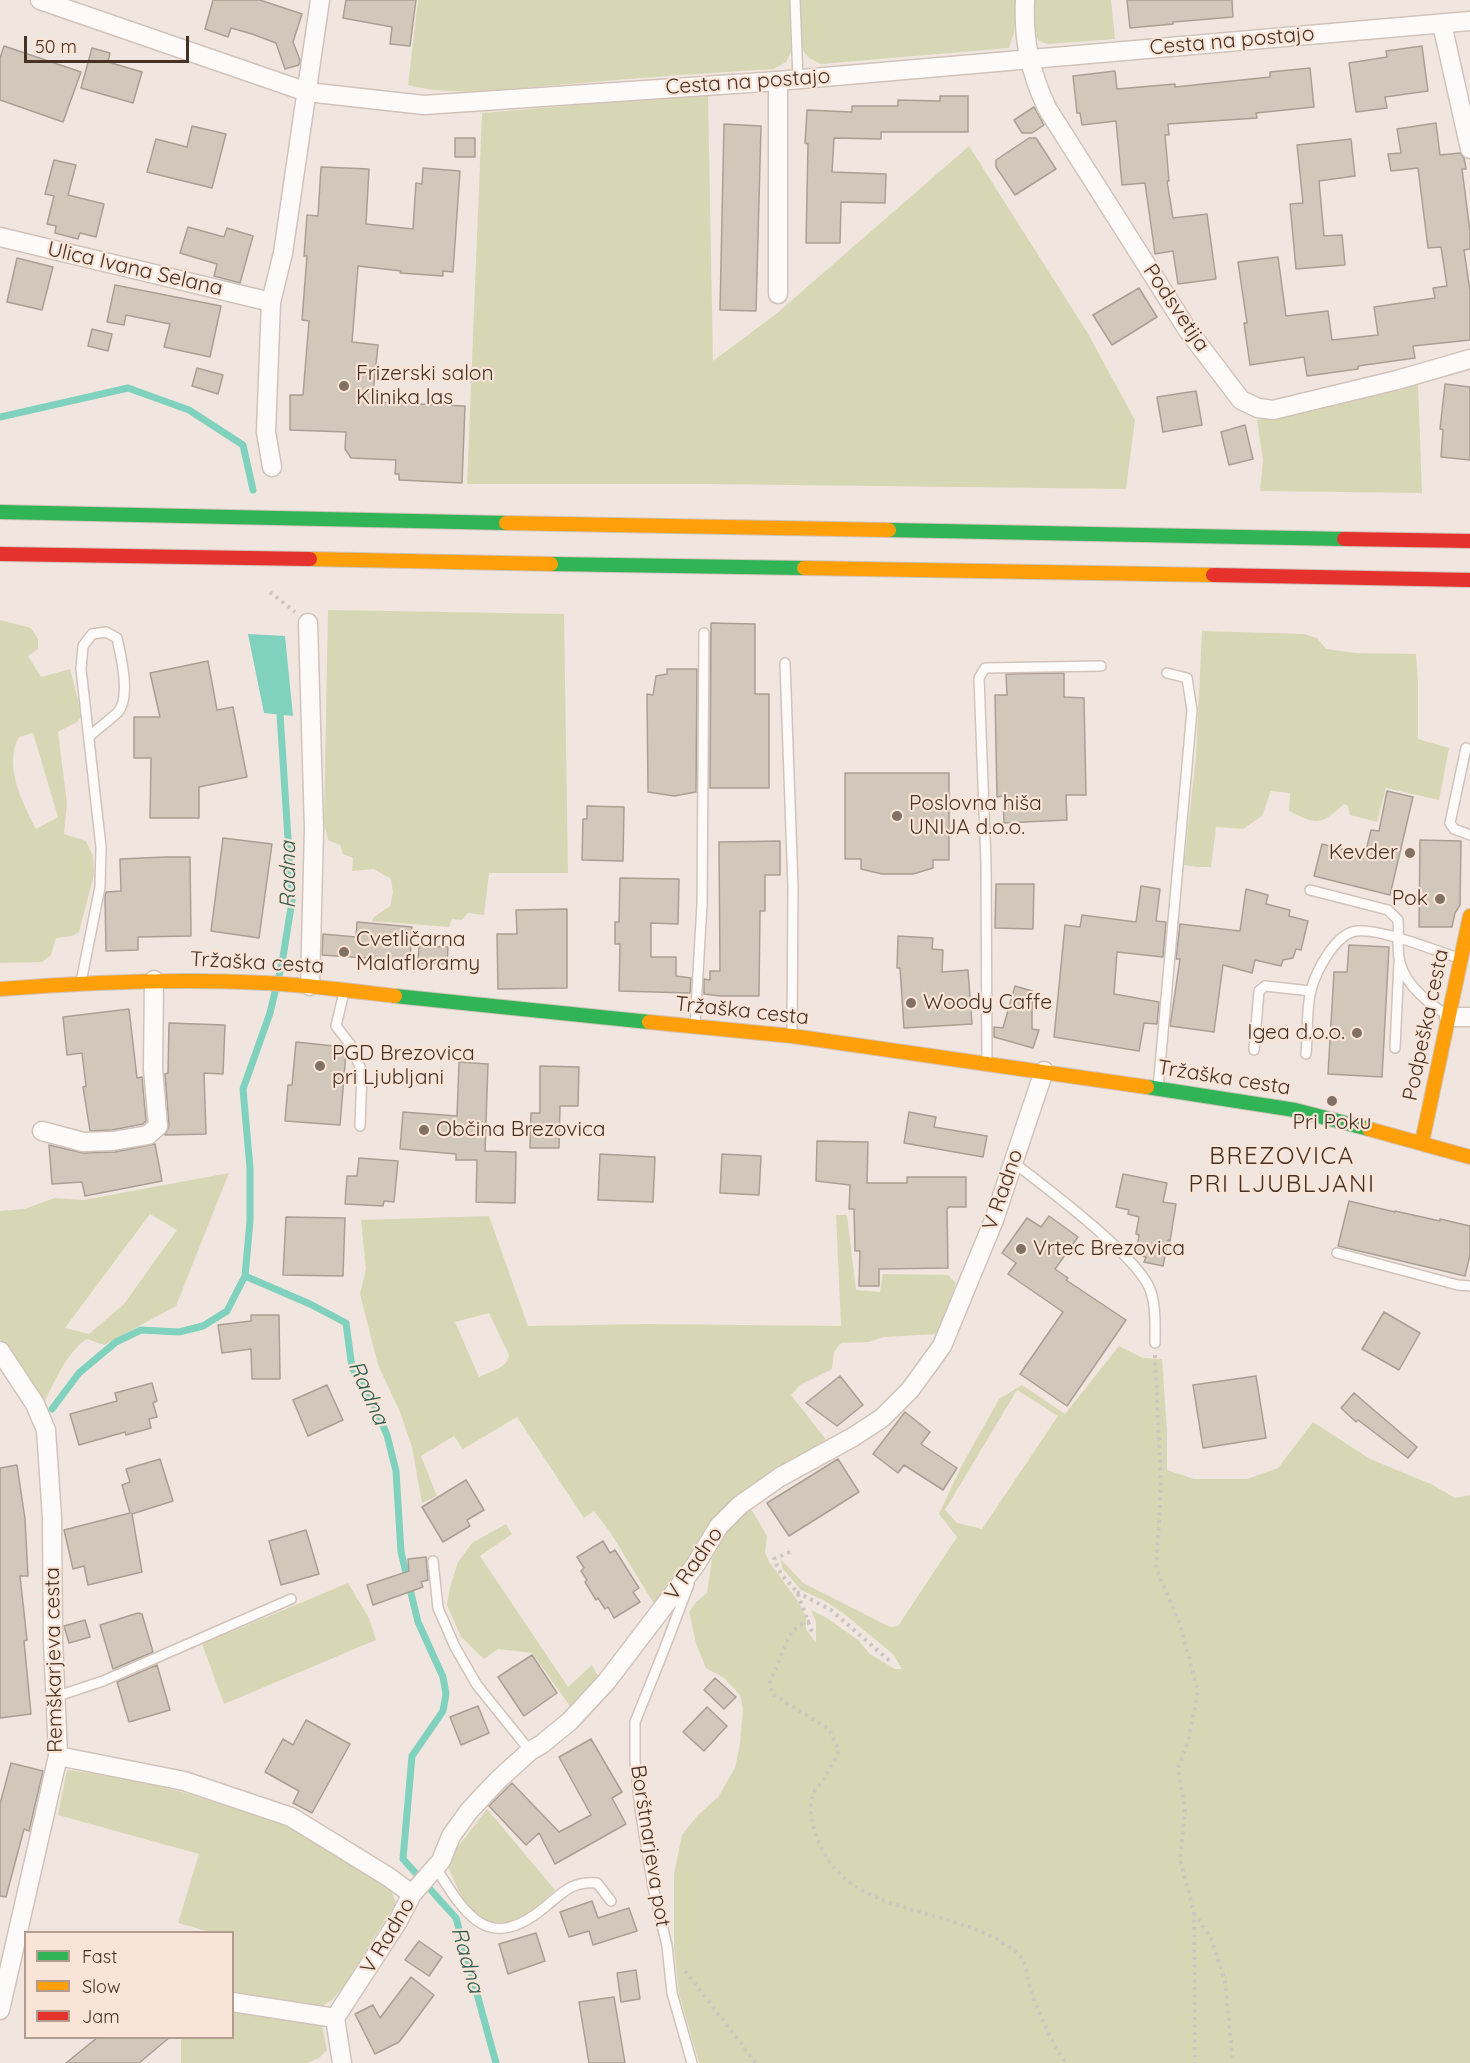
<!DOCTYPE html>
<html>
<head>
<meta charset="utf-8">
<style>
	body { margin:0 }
	#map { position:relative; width:1470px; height:2063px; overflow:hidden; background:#f1e6df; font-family:Quicksand,sans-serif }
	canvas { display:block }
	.legend { position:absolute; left:24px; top:1931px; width:210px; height:108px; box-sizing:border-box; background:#f9e4d7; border:2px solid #b19d8f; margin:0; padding:8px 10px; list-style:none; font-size:18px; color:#453224 }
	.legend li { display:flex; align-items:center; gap:12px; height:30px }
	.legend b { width:30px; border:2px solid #b19d8f }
	.scale { position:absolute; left:24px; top:36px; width:165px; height:27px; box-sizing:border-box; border:3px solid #453224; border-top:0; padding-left:8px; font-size:18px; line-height:21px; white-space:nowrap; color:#453224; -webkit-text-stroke:4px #f9e4d7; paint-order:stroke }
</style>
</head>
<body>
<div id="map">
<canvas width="1470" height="2063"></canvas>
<ul class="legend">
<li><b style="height:8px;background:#30b455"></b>Fast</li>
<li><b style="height:8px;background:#ff9f0a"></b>Slow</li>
<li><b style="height:8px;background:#e5322d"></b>Jam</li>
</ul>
<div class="scale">50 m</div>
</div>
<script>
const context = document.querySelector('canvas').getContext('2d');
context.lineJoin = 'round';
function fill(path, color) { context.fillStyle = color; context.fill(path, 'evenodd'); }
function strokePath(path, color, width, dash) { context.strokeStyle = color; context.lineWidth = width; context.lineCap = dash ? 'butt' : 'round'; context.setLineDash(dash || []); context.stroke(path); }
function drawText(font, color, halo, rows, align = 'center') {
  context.font = font + ' Quicksand,sans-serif'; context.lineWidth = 4.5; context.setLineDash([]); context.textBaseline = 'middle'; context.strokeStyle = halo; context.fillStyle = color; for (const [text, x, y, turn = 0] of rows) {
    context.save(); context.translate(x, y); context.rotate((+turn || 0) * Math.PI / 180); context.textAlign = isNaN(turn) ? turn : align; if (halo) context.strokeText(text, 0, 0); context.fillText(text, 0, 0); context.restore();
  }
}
const green = new Path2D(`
	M418,0H790L791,52L786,62L774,69C705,73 637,78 568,84C516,88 459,98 408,85Z
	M799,0H1017L1014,33L1009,48L821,64C817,62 812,60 808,57C795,44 799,16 799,0Z
	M1032,0H1111L1115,39L1048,44L1039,41L1034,31Z
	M708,94L713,361L776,314L969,146L1087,332L1135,420L1126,489L707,484H467L482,113Z
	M1418,383L1422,493L1260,491L1263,460L1257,420Z
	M328,610L564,614L568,873H489L484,915L468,913L462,920L452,919L449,927L372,921L374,917L390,906L393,892L391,879L374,869L352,871L353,858L343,854L340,845L328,840L324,823Z
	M0,620L31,628L38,639V649L28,656L41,677L70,669L82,716L77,722L58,732L67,803L64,834L86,841L93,856L94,875L79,932L72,936L56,938L51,955L42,962L0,963ZM33,733L58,817L36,829C23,804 3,765 19,737Z
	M1202,631L1304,634L1317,638L1326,649L1356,653L1416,654L1418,681V739L1449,748L1439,800L1386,788L1377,822L1350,815L1348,806L1344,804C1320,826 1317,825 1289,811L1290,793L1271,791L1262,816L1243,829L1216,827L1211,867H1196L1184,865L1196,756Z
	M229,1173L176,1306L104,1345L87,1339C66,1353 55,1381 44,1403L32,1382L0,1339V1211L24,1209L55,1198L83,1200ZM150,1214L177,1230L124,1304L89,1334L65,1328Z
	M836,1215H847L856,1290L880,1292L883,1274L948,1275L956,1283L938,1334L884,1337L869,1342L841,1343L834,1352L832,1369L800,1385L791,1395L827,1441L778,1468L656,1607L610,1532L594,1511L584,1518L517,1417L463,1449L454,1436L421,1456L437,1496L422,1503L412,1447L400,1412L378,1365L360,1294L366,1269L361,1220L489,1216L528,1326L648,1324L841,1326ZM489,1313L509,1355C507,1369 491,1371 479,1377L455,1322Z
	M1119,1346L1143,1358L1162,1359L1167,1431V1470L1194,1479H1247L1278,1468L1313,1422L1370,1459L1431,1484L1455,1498L1470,1495V2063H699L679,1994L674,1947V1874L682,1835L698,1815L718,1797L735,1768L740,1744L743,1709L740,1695L724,1678L706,1668L696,1643L689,1612L696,1602L707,1593L712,1559L726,1531L750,1507L767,1536L765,1552L769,1562L798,1601L806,1617V1629L816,1643V1622L811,1610L827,1618L858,1640L870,1654L895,1669H902L893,1654L843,1613L823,1600L801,1590L782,1568L781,1559L803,1583L890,1627L898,1626L957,1537L939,1514L961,1467L999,1399L1022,1385L1065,1414ZM1017,1390L1058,1416L982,1529L957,1523L945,1510Z
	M506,1524L512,1534L480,1556L568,1687L592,1665L600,1680L572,1709L532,1653L498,1649L484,1659L461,1637L447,1605L450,1587L458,1562L472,1543Z
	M348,1583L369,1618L376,1640L224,1704L202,1644Z
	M67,1770L122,1777L182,1792L284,1824L301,1831L391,1890L396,1903L343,1987L333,1999L321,2007L233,1994L232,1932H210L178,1923L199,1854L58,1815Z
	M487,1809L555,1890L535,1909L516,1922H487L464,1903L449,1869L451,1856Z
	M233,2005L306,2019L322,2025L327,2050L320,2057L308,2063H181V2038H232Z`);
const water = new Path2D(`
	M248,634L285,636L293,716L264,713Z`);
const stream = new Path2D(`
	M0,417L128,388L189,410L243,445L253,490
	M280,714L292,901L282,963L270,1013L243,1089L250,1168V1221L245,1276L310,1304L346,1323L352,1368L371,1398L387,1435L396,1471L401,1552L418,1622L443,1677L446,1694L443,1711L412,1756L403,1859L456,1918L496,2063
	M52,1409L79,1373L116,1342L141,1330L179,1332L203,1326L227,1311L245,1276`);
const building = new Path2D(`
	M213,0H260L302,14L293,42L300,60L299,65L285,69L276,43L252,34L231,28L228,37L205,29Z
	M346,0H416L410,46L390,44L392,27L343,18Z
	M1127,0H1232L1233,17L1173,22V24L1130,28Z
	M4,46L81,72L63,122L0,100V58Z
	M1422,46L1428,91L1385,97L1387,108L1356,112L1349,63L1387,57L1386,51Z
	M92,48L110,53L108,62L142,72L133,103L81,88Z
	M1310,68L1314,107L1256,113L1257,118L1168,124L1169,135H1165L1169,181H1167L1173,218L1207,214L1216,279L1178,284L1173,251L1155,254L1145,183L1122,185L1116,121L1082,125L1080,113H1077L1073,76L1115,71L1117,89L1175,84V87L1270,77V72Z
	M940,96H968V132H881V139L834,138L832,172L886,174L885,203L841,202L840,243H806L808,144L805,143L807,110L852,112V106H898V100L940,101Z
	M1034,107L1044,125L1032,133H1022L1014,120Z
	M1436,123L1440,155L1460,153L1464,158L1466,169H1462L1470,232V249L1464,250L1470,291V340L1413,346L1415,358L1358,366V369L1307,376L1304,357L1250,365L1244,323H1247L1238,262L1278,257L1286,316L1328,311L1332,340L1378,335L1374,307L1435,298L1433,288L1447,286L1441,247L1428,248L1418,168L1391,171L1388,154L1401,153L1397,129Z
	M724,124L761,126L756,311L720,310Z
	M192,126L226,134L212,188L147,172L156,139L187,147Z
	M455,138H475V157H455Z
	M1029,138H1036L1056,169L1015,195L996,167V160Z
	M1351,139L1355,176L1319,181L1324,236L1342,235L1345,265L1296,269L1290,204L1303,203L1297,145Z
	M54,160L76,165L68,195L104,204L96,237L80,233L78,239L55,233L56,226L47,224L54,196L45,194Z
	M321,167L369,169L366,224L413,229L416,183L422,184L423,168L460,171L453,272L443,271V276L400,273L401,271L358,266L352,342L378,345L372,402L465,406L462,483L399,480V474H395L396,460L351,458L345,449L346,432L290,430V395H303L309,321L302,320L307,256H304L307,215L318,216Z
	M188,227L224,237L227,228L253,236L240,283L214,276L217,264L180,253Z
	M17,258L53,267L42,310L7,302Z
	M115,285L221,306L210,357L164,347L170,324L126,315L124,325L107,322Z
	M1139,288L1157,317L1112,345L1093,315Z
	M92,329L112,334L108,351L88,346Z
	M197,368L223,375L218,394L192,386Z
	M1445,384L1470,387V460L1441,457L1443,430L1440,429Z
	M1196,391L1202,425L1163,432L1157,397Z
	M1245,425L1253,459L1229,465L1221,432Z
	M711,623L755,624V694H769V788H710Z
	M208,661L217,710L233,707L247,777L199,787V818H150L151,758H134V717H160L150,673Z
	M667,669H697L696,792L674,796L648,792L647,694L653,695L656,676L667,674Z
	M1064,673V697L1084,698L1086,795H1066L1067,820L1004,823L1003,796L997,797L995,695H1007L1006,674Z
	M845,773H949V860H933V868L913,874H882L861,869V859H845Z
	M1387,791L1413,797L1390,895L1314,876L1322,844L1365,855L1371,830L1379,831Z
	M587,806L624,807L623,861L582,860L583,819H587Z
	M223,838L272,844L259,938L211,931Z
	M1420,840L1461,841L1460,905L1455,913L1452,927H1419Z
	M780,841V875H765V911H760L759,996H720L704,994V979L710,980V971H720L719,842Z
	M165,857H190L191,936L138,937V950L106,951L105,896L106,892L121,891L120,859Z
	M620,878L679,879L678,924L651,923V957H676V976L691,978L690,993L619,991L620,944H615V922H619Z
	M996,884H1034L1033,929L995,928Z
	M1141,886L1160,889L1156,921L1166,922L1163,957L1117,952L1114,994L1159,1002L1157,1024L1144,1023L1139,1051L1054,1037L1065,925L1080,927L1082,915L1136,922Z
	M1246,889L1268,895L1266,904L1290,910L1289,916L1308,921L1301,950L1296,949L1293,958L1283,960L1281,966L1255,960L1252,973L1223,965L1214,1032L1170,1026L1180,959H1176L1180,924L1240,931Z
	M567,909V988L498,989L497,934H517L516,910Z
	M357,922L412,927L410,961L322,955L323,934L356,937Z
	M898,936L933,938L932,949L943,950L942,972L968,970L972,1024L904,1028L900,968H897Z
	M1349,945L1389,947L1382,1077L1328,1074L1334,972H1347Z
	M419,946L448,947L447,964L418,963Z
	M1015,986L1032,991V1029L1039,1030L1033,1048L994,1037V1027L1003,1028Z
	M129,1009L137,1078L142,1077L146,1121L143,1124L112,1130L90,1131L83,1087L86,1086L82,1053L67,1055L63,1017Z
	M169,1023L225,1025L223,1074L204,1073L206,1134L165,1135L169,1126L165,1074L168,1073Z
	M296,1042L344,1047L346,1053L340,1125L285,1121L288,1085H292Z
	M459,1062L488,1064L485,1151L516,1152L515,1203L476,1202L477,1160H456V1154L400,1149L403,1112L457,1116Z
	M540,1066L579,1067L578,1106H560L559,1148H530L531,1113H540Z
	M909,1112L936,1117L934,1127L987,1136L983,1157L904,1143Z
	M817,1141L868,1142L867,1183H907V1177H966V1207H949L947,1209L948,1268L879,1269V1286H859L860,1251H855L854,1209H849L850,1185L816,1181Z
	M155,1144L162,1181L85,1196L82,1182L52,1184L49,1145L83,1153L115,1152Z
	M600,1154L655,1157L653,1202L598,1200Z
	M722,1154L761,1156L759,1195L720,1193Z
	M359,1158L398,1161L394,1202L384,1201L383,1206L345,1204L347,1176H357Z
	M1123,1174L1167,1183L1163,1202L1176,1204L1170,1241L1168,1240L1163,1266L1144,1262L1146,1257L1136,1255L1139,1235L1136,1234L1139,1217L1128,1214L1129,1210L1116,1207Z
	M1349,1201L1395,1212V1211L1440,1221V1219L1470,1226V1255L1465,1276L1338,1246Z
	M1049,1216L1078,1237L1055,1269L1068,1278L1066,1280L1126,1320L1067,1406L1020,1374L1063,1312L1008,1274L1016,1263L1002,1253L1027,1218L1041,1227Z
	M286,1217L345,1218L343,1276L283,1275Z
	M1384,1312L1420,1333L1399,1370L1362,1349Z
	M251,1315H279L280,1379H252L251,1349L222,1353L218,1325L251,1321Z
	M840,1376L863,1405L837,1426L806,1403Z
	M1256,1376L1266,1438L1203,1448L1193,1385Z
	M152,1383L157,1401L153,1403L157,1417L149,1419L151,1428L126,1435L125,1432L79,1445L70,1414L117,1401L115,1393Z
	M327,1385L343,1420L308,1436L293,1400Z
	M1354,1393L1417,1447L1408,1458L1358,1420L1356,1422L1341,1408Z
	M905,1412L930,1432L921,1444L957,1468L943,1490L904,1465L898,1473L873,1454Z
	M160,1459L173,1501L132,1514L142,1572L88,1585L84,1566L73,1569L64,1530L130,1513L122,1485L130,1482L126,1469Z
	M838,1459L859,1492L789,1536L767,1503Z
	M17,1465L25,1519L28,1576H20L27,1640L24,1641L31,1714L0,1718V1468Z
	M466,1480L484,1510L467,1520L470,1526L443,1542L422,1507Z
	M306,1530L319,1574L281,1585L269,1541Z
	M603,1541L610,1553L615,1550L639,1588L633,1592L640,1602L614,1618L608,1607L605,1609L598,1598L596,1600L585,1582L587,1580L581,1571L584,1568L577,1557Z
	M426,1557L428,1580L421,1582L423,1587L373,1605L367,1585L409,1571L408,1559Z
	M138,1613L142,1614L153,1652L113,1669L100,1625Z
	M85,1620L90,1637L69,1643L64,1626Z
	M532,1655L557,1693L524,1716L498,1677Z
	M157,1665L170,1710L129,1722L117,1682Z
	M715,1678L736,1697L724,1709L704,1690Z
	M478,1706L489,1733L461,1745L450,1717Z
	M707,1707L727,1726L704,1751L683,1732Z
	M306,1720L350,1744L312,1813L293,1803L299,1791L265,1772L283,1739L293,1745Z
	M591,1739L622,1792L612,1798L626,1824L555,1864L539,1833L526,1845L489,1806L512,1783L559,1832L591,1815L559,1757Z
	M11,1763L43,1771L29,1831L24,1829L6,1897L0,1896V1804Z
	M592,1901L598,1918L629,1908L637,1931L593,1945L589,1931L569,1937L560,1912Z
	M536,1933L545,1961L508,1974L499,1944Z
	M419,1941L442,1957L429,1976L405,1960Z
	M636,1970L640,1999L621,2002L617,1973Z
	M411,1977L434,1995L399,2042L375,2054L355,2014L373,2005L380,2018Z
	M614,1997L625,2063H589L579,2002Z
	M98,2037H170L139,2063H66Z`);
const path = new Path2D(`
	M270,592L295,612
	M1155,1355L1161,1487L1156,1568L1180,1624L1198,1692L1188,1741L1178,1769L1185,1810L1180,1860L1194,1912L1195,2063
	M790,1552L774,1559L781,1574L797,1592L812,1632
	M797,1592L831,1610L891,1662
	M810,1621L799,1625L789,1636L770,1682L772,1694L829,1729L839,1751C834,1761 829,1770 824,1780C821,1784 815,1789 813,1794C809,1807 812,1823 816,1835C845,1924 960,1901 1019,1955C1028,1963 1027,1983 1032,1994C1041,2018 1051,2042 1066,2063
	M1194,1913L1211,1938L1225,1981L1233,2063
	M685,1971L756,2063`);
const lane = new Path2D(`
	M795,0L798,79
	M785,663L793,887L792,1034
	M1466,748L1450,823L1454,829L1470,835
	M1310,890L1388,910L1398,920C1399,933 1397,946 1399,958C1403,983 1428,1003 1447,1015
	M81,982L100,887L101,847L81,669L83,646L92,634L106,632L117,638C121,656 131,697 118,712C109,721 98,728 89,737
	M344,992L336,1026L350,1044L362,1072L360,1126
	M695,1025L702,904L704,633
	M1395,1048L1399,962
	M1254,1050L1259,991L1265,986L1311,991
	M1306,1054C1308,1034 1306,1010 1311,990C1316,972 1335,933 1357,931C1384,929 1432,950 1459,958
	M987,1062L986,863L979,678L985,668L1101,666
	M1158,1088L1192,710L1187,678L1167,673
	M1013,1162C1044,1186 1141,1258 1151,1292C1156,1308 1155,1326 1155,1343
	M1337,1253L1458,1285L1470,1286
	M433,1561L438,1608L455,1647L477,1685L530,1751
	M689,1584L664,1650L635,1722V1761L640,1809L653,1887L667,1946L672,1993L692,2063
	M55,1697L103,1681L291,1599
	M436,1868C466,1916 489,1954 545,1907C563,1892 572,1881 597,1883L611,1901`);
const street = new Path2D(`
	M40,0L307,92L424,105L778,81L1470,21
	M1025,0C1023,39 1030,72 1047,108L1187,329L1241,400L1258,408L1273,410L1397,380L1470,359
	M1442,24L1470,149
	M0,237L271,302
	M778,294V81
	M272,467L266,432L271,302L283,253L320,0
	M308,623L314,829L310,986
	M1449,1017H1470
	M42,1131L83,1142L113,1141L148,1135L158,1126L153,1069L154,980
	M0,1351L35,1404L46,1430L52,1518L53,1640L58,1756L0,2010
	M58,1756L184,1781L291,1817L387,1876L412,1894
	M232,2002L335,2018
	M342,2063L335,2018L398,1921L412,1894L441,1861L451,1836L469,1811L498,1780L530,1751L542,1744L570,1721L607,1681L696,1564L719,1526L740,1505L780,1477L853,1437L882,1418L910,1390L942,1346L994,1220L1044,1071`);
const fast = new Path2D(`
	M0,512L506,523
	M889,530L1344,539
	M551,564L804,568
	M395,996L649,1022
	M1147,1087L1295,1110L1369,1129`);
const slow = new Path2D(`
	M506,523L889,530
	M310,559L551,564
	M804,568L1213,575
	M0,989C89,982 178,978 266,983C309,985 352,991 395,996
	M649,1022L792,1036L1147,1087
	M1369,1129L1470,1157
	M1422,1142L1470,916`);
const jam = new Path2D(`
	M1344,539L1470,541
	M0,554L310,559
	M1213,575L1470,580`);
const markers = [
	[344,386,6,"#817165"],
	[897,816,6,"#817165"],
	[1410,853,6,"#817165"],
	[1440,899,6,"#817165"],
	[344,952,6,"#817165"],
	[911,1003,6,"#817165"],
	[1357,1033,6,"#817165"],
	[320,1066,6,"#817165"],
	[1332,1101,6,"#817165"],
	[424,1130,6,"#817165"],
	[1021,1249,6,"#817165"]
];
const streetNames = [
	["Cesta na postajo",1232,41,-5],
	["Cesta na postajo",748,82,-4],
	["Ulica Ivana Selana",135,269,13],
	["Podsvetija",1176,308,56],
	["Tržaška cesta",257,963,3],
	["Tržaška cesta",742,1011,6],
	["Podpeška cesta",1426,1025,-78],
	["Tržaška cesta",1224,1078,9],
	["V Radno",1003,1190,-71],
	["V Radno",694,1564,-55],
	["Remškarjeva cesta",54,1660,-91],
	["Borštnarjeva pot",650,1846,81],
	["V Radno",388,1936,-59]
];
const poiNames = [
	["Frizerski salon",356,374],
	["Klinika las",356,398],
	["Poslovna hiša",909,804],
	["UNIJA d.o.o.",909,828],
	["Kevder",1398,853,"right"],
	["Pok",1428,899,"right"],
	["Cvetličarna",356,940],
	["Malafloramy",356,964],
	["Woody Caffe",923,1003],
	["Igea d.o.o.",1345,1033,"right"],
	["PGD Brezovica",332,1054],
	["pri Ljubljani",332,1078],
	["Pri Poku",1332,1123,"center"],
	["Občina Brezovica",436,1130],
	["Vrtec Brezovica",1033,1249]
];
const waterNames = [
	["Radna",288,875,-90],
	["Radna",368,1393,66],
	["Radna",467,1960,74]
];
const quarterNames = [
	["BREZOVICA",1282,1157],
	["PRI LJUBLJANI",1282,1185]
];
fill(green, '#d7d7b5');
fill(water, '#80d1bd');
strokePath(stream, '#80d1bd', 7);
fill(building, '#d2c7bb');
strokePath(building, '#aa9f94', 1.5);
strokePath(lane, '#d1c3b9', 12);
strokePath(street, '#d1c3b9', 21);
strokePath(fast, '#d1c3b9', 16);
strokePath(slow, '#d1c3b9', 16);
strokePath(jam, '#d1c3b9', 16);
strokePath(path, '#ccc6c1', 4, [3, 4.5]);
strokePath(lane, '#fdfbfa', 9);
strokePath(street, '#fdfbfa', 18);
strokePath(fast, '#30b455', 14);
strokePath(slow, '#ff9f0a', 14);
strokePath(jam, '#e5322d', 14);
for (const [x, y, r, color] of markers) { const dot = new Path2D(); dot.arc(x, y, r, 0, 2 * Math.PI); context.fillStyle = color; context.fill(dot); strokePath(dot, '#f9e4d7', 2); }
drawText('21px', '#453224', '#f9e4d7', streetNames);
drawText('21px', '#453224', '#f9e4d7', poiNames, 'left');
drawText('italic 22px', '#2e5f54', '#f9e4d7', waterNames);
context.letterSpacing = '1.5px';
drawText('24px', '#453224', '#f9e4d7', quarterNames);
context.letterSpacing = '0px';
</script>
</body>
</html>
